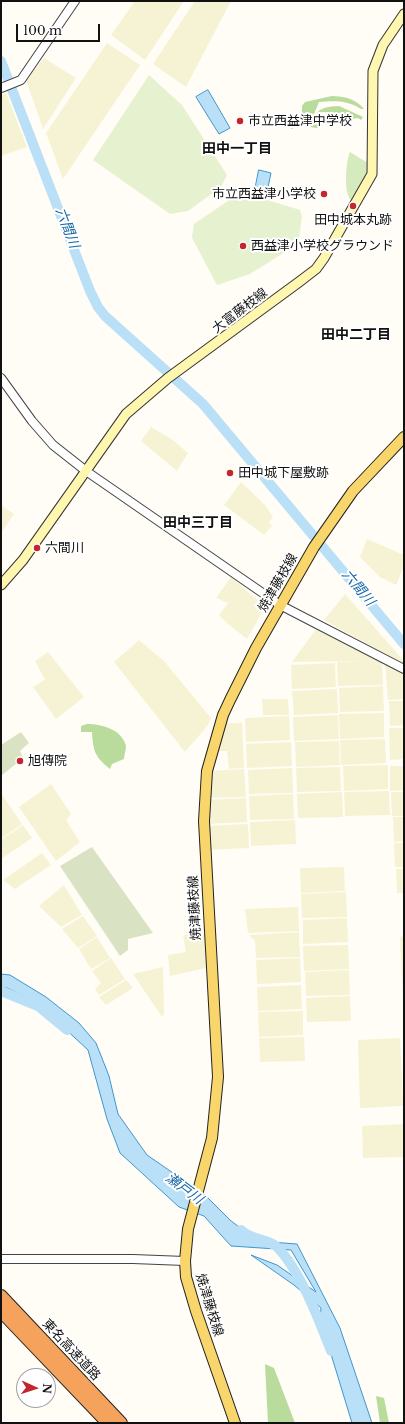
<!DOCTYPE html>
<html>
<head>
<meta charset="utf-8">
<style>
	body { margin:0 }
	#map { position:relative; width:405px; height:1424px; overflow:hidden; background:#fffdf5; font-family:"Libre Baskerville",serif }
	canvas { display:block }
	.frame { position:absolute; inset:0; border:2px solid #111; pointer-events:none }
	.north { position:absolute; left:16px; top:1368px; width:40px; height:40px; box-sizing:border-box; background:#fff; border:1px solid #a0a0a0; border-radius:50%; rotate:93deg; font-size:11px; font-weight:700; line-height:16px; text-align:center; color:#111 }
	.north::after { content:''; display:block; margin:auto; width:14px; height:18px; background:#c4262e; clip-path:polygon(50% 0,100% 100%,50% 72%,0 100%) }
	.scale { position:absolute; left:16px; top:24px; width:84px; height:18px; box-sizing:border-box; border:2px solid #111; border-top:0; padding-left:5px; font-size:12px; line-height:14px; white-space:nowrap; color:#111; -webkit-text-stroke:3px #fff; paint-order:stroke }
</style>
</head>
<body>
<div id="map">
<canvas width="405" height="1424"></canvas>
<div class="frame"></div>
<div class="north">N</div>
<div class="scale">100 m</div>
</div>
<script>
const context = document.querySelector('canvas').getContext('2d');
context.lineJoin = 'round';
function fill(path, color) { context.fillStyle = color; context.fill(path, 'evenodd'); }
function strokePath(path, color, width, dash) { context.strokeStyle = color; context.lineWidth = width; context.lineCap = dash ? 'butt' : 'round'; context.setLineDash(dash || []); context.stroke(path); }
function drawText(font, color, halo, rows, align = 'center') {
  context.font = font + ' "Libre Baskerville","Noto Sans JP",serif'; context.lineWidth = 4; context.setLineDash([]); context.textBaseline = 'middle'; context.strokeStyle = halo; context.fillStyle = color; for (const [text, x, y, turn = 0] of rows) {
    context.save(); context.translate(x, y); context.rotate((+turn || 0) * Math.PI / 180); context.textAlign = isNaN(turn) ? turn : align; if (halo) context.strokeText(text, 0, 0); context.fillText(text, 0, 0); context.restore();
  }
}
const farmland = new Path2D(`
	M135,1H184L145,60L111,35Z
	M195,1H231L186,87L153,64Z
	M107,43L140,65L63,179L46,133Z
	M44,58L76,78L43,129L26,80Z
	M6,93L27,147L1,156V95Z
	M151,427L173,440L188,453L177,471L141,441Z
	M241,482L266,506L273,517L269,522L272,526L264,535L224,505Z
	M1,505L14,514L1,533Z
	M367,539L404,555V566L396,585L380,577L360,557Z
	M231,577L265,607L247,639L228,624L219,615L228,603L216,598Z
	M345,594L404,661V665L324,620Z
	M317,628L382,661L383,685L338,686L337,662L366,661L292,662Z
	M139,640L164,661L211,718L208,725L185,752L114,662Z
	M48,652L84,697L56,719L33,687L45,680L35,661Z
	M335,663L336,687L292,689L291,665Z
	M385,663L404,676V699L388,700Z
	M383,686L384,711L340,712L339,688Z
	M337,689L338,713L294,715L292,691Z
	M262,699H288L289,715H263Z
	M389,701H404V725L390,726Z
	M384,713V737L340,739L339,714Z
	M338,715L339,739L294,741L293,717Z
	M289,716L290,740L246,742L245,718Z
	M223,723H242L244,768L229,769L227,751H214Z
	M389,728H404V759L390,760Z
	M385,739L386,763L341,765L340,740Z
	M339,741L340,765L296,767L295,742Z
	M291,742L292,766L247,768L246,744Z
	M388,765V789L344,791L343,766Z
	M390,766H404V790L390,791Z
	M340,767L341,791L297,792L296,768Z
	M292,768L293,793L249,794L248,770Z
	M244,769L246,797L207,798L209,771Z
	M51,784L71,814L66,820L80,842L56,861L19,807Z
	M389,791L390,815L345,816L344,792Z
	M342,792L343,817L298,818L297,794Z
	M391,792H404V816H392Z
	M1,793L22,824L1,839Z
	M293,794L294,819L250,820L249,796Z
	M246,798L247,822L204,824L206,800Z
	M393,817H404V841L394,842Z
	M295,820L296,844L251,846L250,822Z
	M248,824L249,848L204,850L206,826Z
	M23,825L32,838L1,859V840Z
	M394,843H404V867H395Z
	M42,853L51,865L15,889L3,880Z
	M344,867L345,891L301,893L300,868Z
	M396,869H404V893H397Z
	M64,885L82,915L61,927L39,906Z
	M346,892L347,917L302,918L301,894Z
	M298,907L299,931L248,933L245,909Z
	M83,916L97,936L78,948L62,929Z
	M347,918L348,942L303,944V920Z
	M299,932L300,957L256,958L255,941L249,935Z
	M205,934L206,968L170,976L168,955L186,952L183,935Z
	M404,936V999H403L400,937Z
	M97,937L110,958L91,969L79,949Z
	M348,945L349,969L304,971L303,946Z
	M111,958L125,979L99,995L95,989L101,983L92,971Z
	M300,958L301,982L257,984L256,960Z
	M163,967L164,1015L162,1017L133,974Z
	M349,970L350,995L306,996L305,972Z
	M126,980L133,988L106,1005L99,997Z
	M301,985L302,1009L258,1011L257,987Z
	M350,996L351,1021L307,1022L306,998Z
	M303,1011V1035L259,1037L258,1012Z
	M304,1037L305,1061L260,1062L259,1038Z
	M400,1038L403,1106L360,1108L358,1040Z
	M404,1124V1157L363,1158L362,1126Z`);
const green = new Path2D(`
	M350,152L371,165L364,183L354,201L351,200C343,194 346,160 350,152Z`);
const forest = new Path2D(`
	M332,96C344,96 356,99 364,109H361C346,100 335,101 319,102L314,114L306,117L302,114V106L305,102Z
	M339,106L363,117L361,120L358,118L351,119L339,113L322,112L320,115V127L316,128L311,127V124L315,123C314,107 327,107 339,106Z
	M292,116L299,117L303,122L292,129L287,125L288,119Z
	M87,724C101,724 122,729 126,746C126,750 124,755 124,759L112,764L110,769C95,757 93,751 92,732H81V726Z
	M265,1364L274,1368L295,1423H268Z
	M376,1396L384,1398L389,1423H380Z`);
const cemetery = new Path2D(`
	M21,732L29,743L20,751L23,758L1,776V745Z
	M92,847L153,933L128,939V950L120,956L60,866Z`);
const pitch = new Path2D(`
	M149,75L182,105L227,175L221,187L188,211L170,214L93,160Z
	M241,192L300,210L302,216L299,238L282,254L250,274L217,285L192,238L194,224Z`);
const water = new Path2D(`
	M208,90L230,128L219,134L196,97Z
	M259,170L271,173L267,192L255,190Z
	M1,974L10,975L46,997L79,1023L96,1043L109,1076L118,1114L147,1155L205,1195L230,1220L257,1241L297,1244L340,1328L372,1423H352L320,1318L321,1308L294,1285L251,1255L277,1265L316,1292L291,1250L231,1246L204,1216L179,1207L120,1153L107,1119L88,1050L35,1001L7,988L1,987Z`);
const river = new Path2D(`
	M1,61L90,291L98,307L105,316L203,404L404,644
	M1,991L38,1006L67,1030
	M241,1230C251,1240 269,1239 277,1247C300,1270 319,1320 331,1351`);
const tertiary = new Path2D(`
	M1,88L21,80L75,1
	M1,378L32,421L53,445L86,471L280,605L404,669
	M1,1259H133L185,1261`);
const secondary = new Path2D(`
	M1,585L23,560L126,414L168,378L299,282L316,269L324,258L372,174L373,71L383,45L404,14`);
const primary = new Path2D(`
	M235,1423L196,1311L186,1277L185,1261L188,1229L212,1138L218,1077L204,821L207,771L223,715L230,700L256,648L314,547L353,491L404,437`);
const motorway = new Path2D(`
	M1,1296L121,1423
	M1,1311L108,1423`);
const markers = [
	[240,121,4,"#c4262e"],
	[324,194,4,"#c4262e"],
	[353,206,4,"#c4262e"],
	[243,246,4,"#c4262e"],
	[230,473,4,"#c4262e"],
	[37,548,4,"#c4262e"],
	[20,761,4,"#c4262e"]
];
const poiNames = [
	["市立西益津中学校",248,121],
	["市立西益津小学校",316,194,"right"],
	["田中城本丸跡",353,220,"center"],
	["西益津小学校グラウンド",251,246],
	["田中城下屋敷跡",238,473],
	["六間川",45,548],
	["旭傳院",28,761]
];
const streetNames = [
	["大富藤枝線",240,311,-37],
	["焼津藤枝線",278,583,-60],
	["焼津藤枝線",195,908,-93],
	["焼津藤枝線",209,1305,73],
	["東名高速道路",71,1350,47]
];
const neighbourhoodNames = [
	["田中一丁目",237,149],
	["田中二丁目",356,335],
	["田中三丁目",198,523]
];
const waterNames = [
	["六間川",67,228,69],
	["六間川",358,588,50],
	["瀬戸川",184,1189,37]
];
fill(farmland, '#f6f3d4');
fill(green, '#d5ebbd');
fill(forest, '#b9dc9c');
fill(cemetery, '#d9e3c4');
fill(pitch, '#e6f2cf');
fill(water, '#b9e0f7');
strokePath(water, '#3f96cf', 1);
strokePath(river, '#b9e0f7', 10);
strokePath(tertiary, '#444', 10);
strokePath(secondary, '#333', 11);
strokePath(primary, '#222', 12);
strokePath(motorway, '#222', 14);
strokePath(tertiary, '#fff', 8);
strokePath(secondary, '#fff6b0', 9);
strokePath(primary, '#f9d66b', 10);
strokePath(motorway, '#f5a25d', 12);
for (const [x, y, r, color] of markers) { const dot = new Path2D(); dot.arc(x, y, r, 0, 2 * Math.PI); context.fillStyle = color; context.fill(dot); strokePath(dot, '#fff', 1.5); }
drawText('13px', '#111', '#fff', poiNames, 'left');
drawText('13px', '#111', '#fff', streetNames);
drawText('bold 14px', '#111', '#fff', neighbourhoodNames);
drawText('italic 14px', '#1768a6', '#fff', waterNames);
</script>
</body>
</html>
